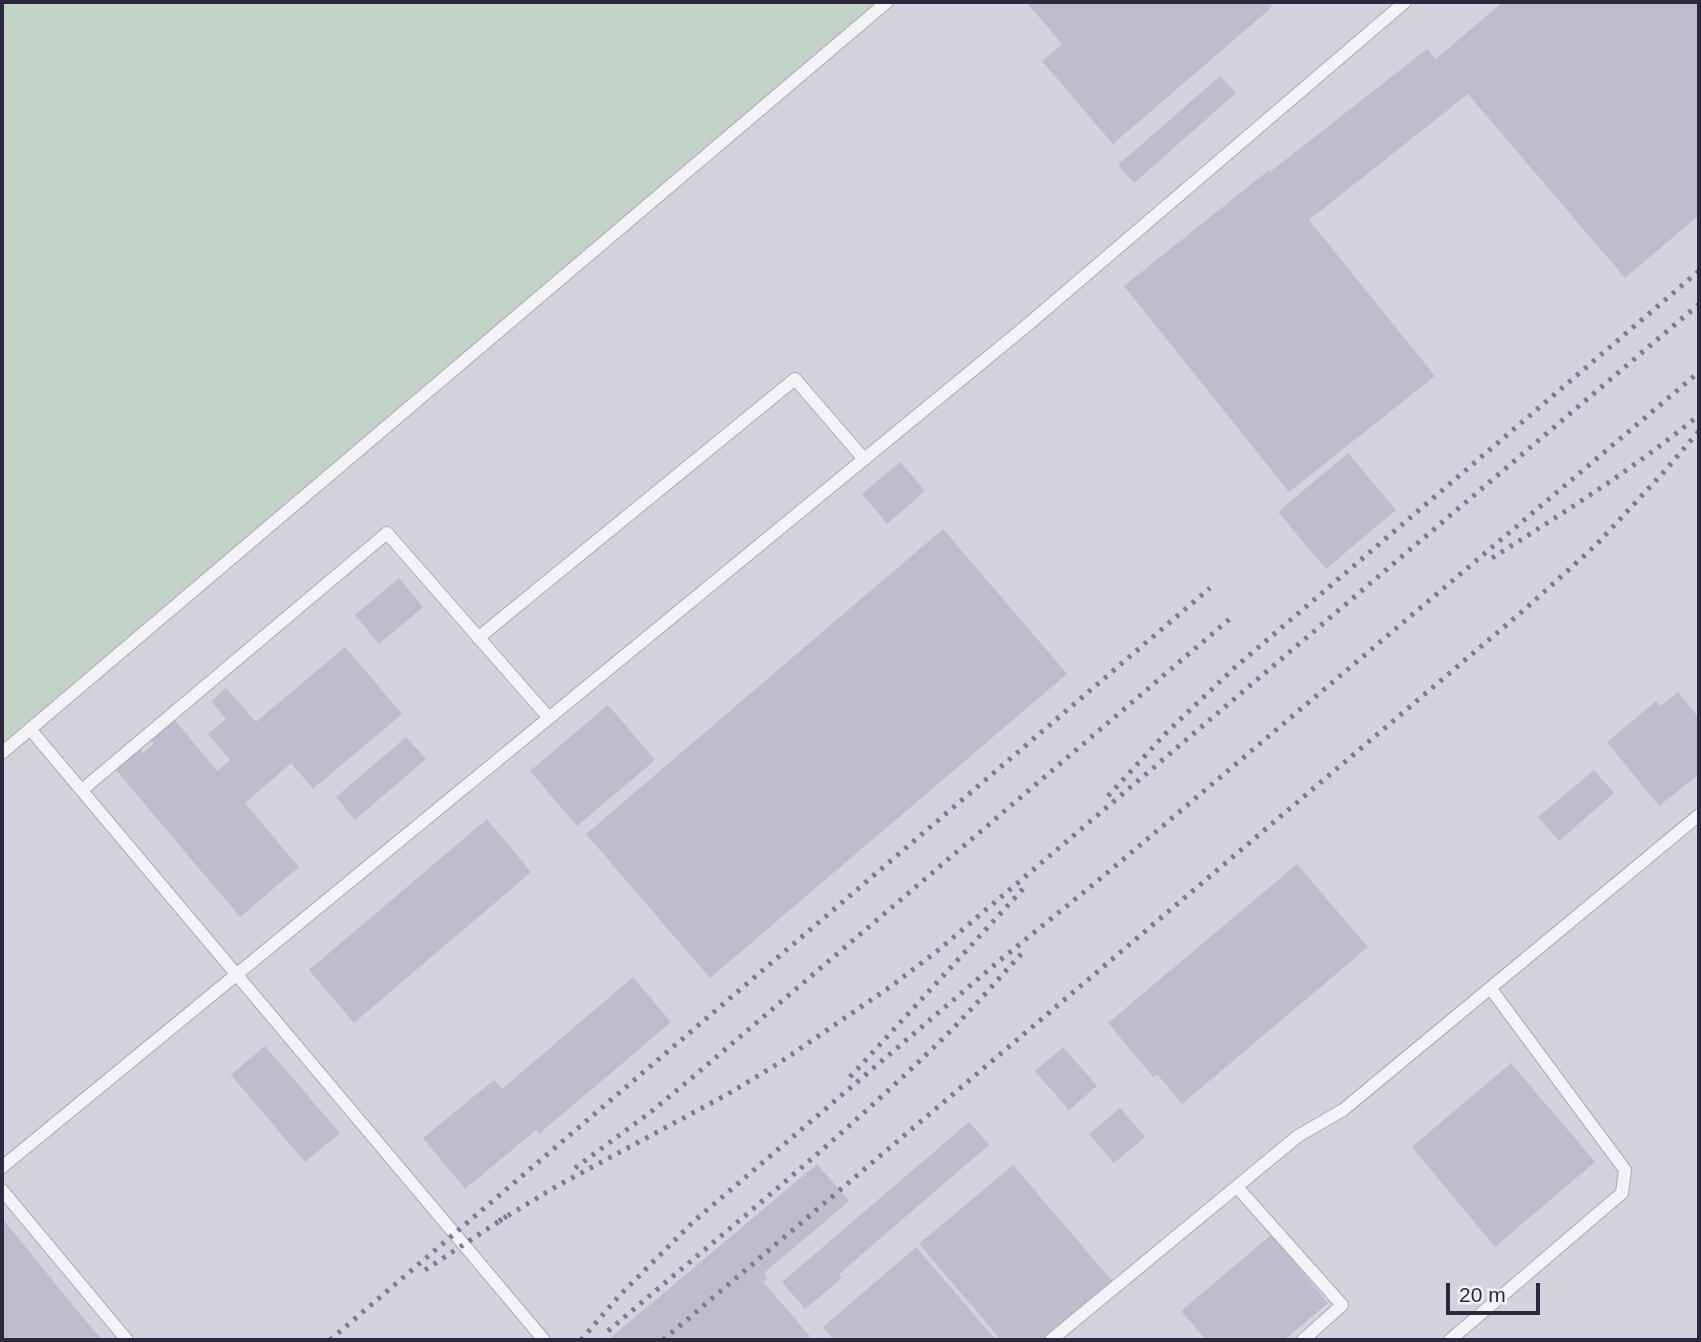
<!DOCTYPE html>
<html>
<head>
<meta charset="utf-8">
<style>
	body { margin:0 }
	#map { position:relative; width:1701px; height:1342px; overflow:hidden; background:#e1e0e8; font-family:Helvetica,sans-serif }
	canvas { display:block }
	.frame { position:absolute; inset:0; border:4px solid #2c293f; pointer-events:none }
	.scale { position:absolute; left:1446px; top:1283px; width:94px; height:32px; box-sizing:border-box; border:4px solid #2c293f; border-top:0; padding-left:9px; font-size:21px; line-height:24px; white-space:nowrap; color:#2c293f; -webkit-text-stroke:5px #f0f0f6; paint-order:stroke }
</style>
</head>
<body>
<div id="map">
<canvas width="1701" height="1342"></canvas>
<div class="frame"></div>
<div class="scale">20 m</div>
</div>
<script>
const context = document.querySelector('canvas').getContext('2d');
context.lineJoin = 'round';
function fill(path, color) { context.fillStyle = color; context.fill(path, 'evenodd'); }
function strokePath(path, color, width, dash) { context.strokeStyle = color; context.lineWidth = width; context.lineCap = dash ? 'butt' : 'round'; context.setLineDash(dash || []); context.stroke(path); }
const built = new Path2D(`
	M887,2H1699V1340H2V752Z`);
const green = new Path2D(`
	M2,2H887L2,753Z`);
const building = new Path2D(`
	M1026,2H1267L1272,7L1113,144L1042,61L1062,44Z
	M1503,2H1699V215L1625,278L1468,94L1309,220L1435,376L1289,492L1124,286L1269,170L1270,172L1427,49L1436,59Z
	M1220,76L1236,93L1134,183L1118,165Z
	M1348,453L1396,510L1326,569L1278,512Z
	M900,462L925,491L887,524L862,494Z
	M943,529L1067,674L710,978L586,834Z
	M399,578L423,607L379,644L355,615Z
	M345,647L402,714L313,789L291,763L245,803L299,867L240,917L116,770L140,749L143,753L154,744L151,740L175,720L217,771L230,760L208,734L226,719L211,701L226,688L256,722Z
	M1678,692L1699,718V774L1659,806L1607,742L1656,701L1661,706Z
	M608,705L655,760L577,826L530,771Z
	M406,737L426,759L355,820L336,797Z
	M1594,770L1614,793L1559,841L1538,817Z
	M487,819L531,872L354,1023L309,970Z
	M1297,864L1368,947L1182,1104L1157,1074L1153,1077L1108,1023Z
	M633,977L671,1022L539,1134L536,1130L465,1189L423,1138L494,1080L502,1089Z
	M265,1046L340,1133L305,1162L231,1075Z
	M1063,1047L1097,1086L1069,1110L1035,1071Z
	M1511,1063L1595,1162L1495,1247L1412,1147Z
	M1120,1108L1145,1137L1114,1163L1089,1134Z
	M969,1122L989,1145L839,1274L842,1278L805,1309L782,1282Z
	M817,1164L849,1201L764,1273L768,1278L763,1282L810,1336L805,1340H608Z
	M1013,1165L1112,1281L1043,1340H1001L919,1244Z
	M2,1218L93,1330L104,1340H2Z
	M1271,1235L1328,1303L1284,1340H1206L1181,1311Z
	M916,1247L996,1340H834L823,1327Z`);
const lane = new Path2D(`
	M478,638L795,379L864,459
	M30,729L544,1340
	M2,753L887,2
	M82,790L387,533L549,718
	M2,1167L1025,327L1405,2
	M1237,1187L1342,1305L1303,1340
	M2,1190L127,1340
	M1051,1340L1298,1136L1343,1110L1699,815
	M1450,1340L1622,1193L1625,1170L1491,989`);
const rail = new Path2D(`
	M1492,558C1563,513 1634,469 1699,415
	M1108,796L1166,733L1233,669L1699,271
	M850,1077L1023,889
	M575,1168L652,1111L694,1076L1232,617
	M499,1221L557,1186L728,1094L779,1063L890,987L936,952L1066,842L1699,304
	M425,1270L507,1216
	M608,1331C717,1238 829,1149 932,1049C965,1018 995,982 1026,949
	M330,1340L1210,588
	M581,1340L619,1296L694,1221L999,961L1100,879L1699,372
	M663,1340L1524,610L1596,545L1662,474L1699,431`);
fill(built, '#d4d2dd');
fill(green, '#c2d2c6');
fill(building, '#bfbdcb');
strokePath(lane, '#aba9b5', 14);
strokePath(lane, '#f3f3f7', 12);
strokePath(rail, '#7d7a91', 5, [3.5, 7]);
</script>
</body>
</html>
